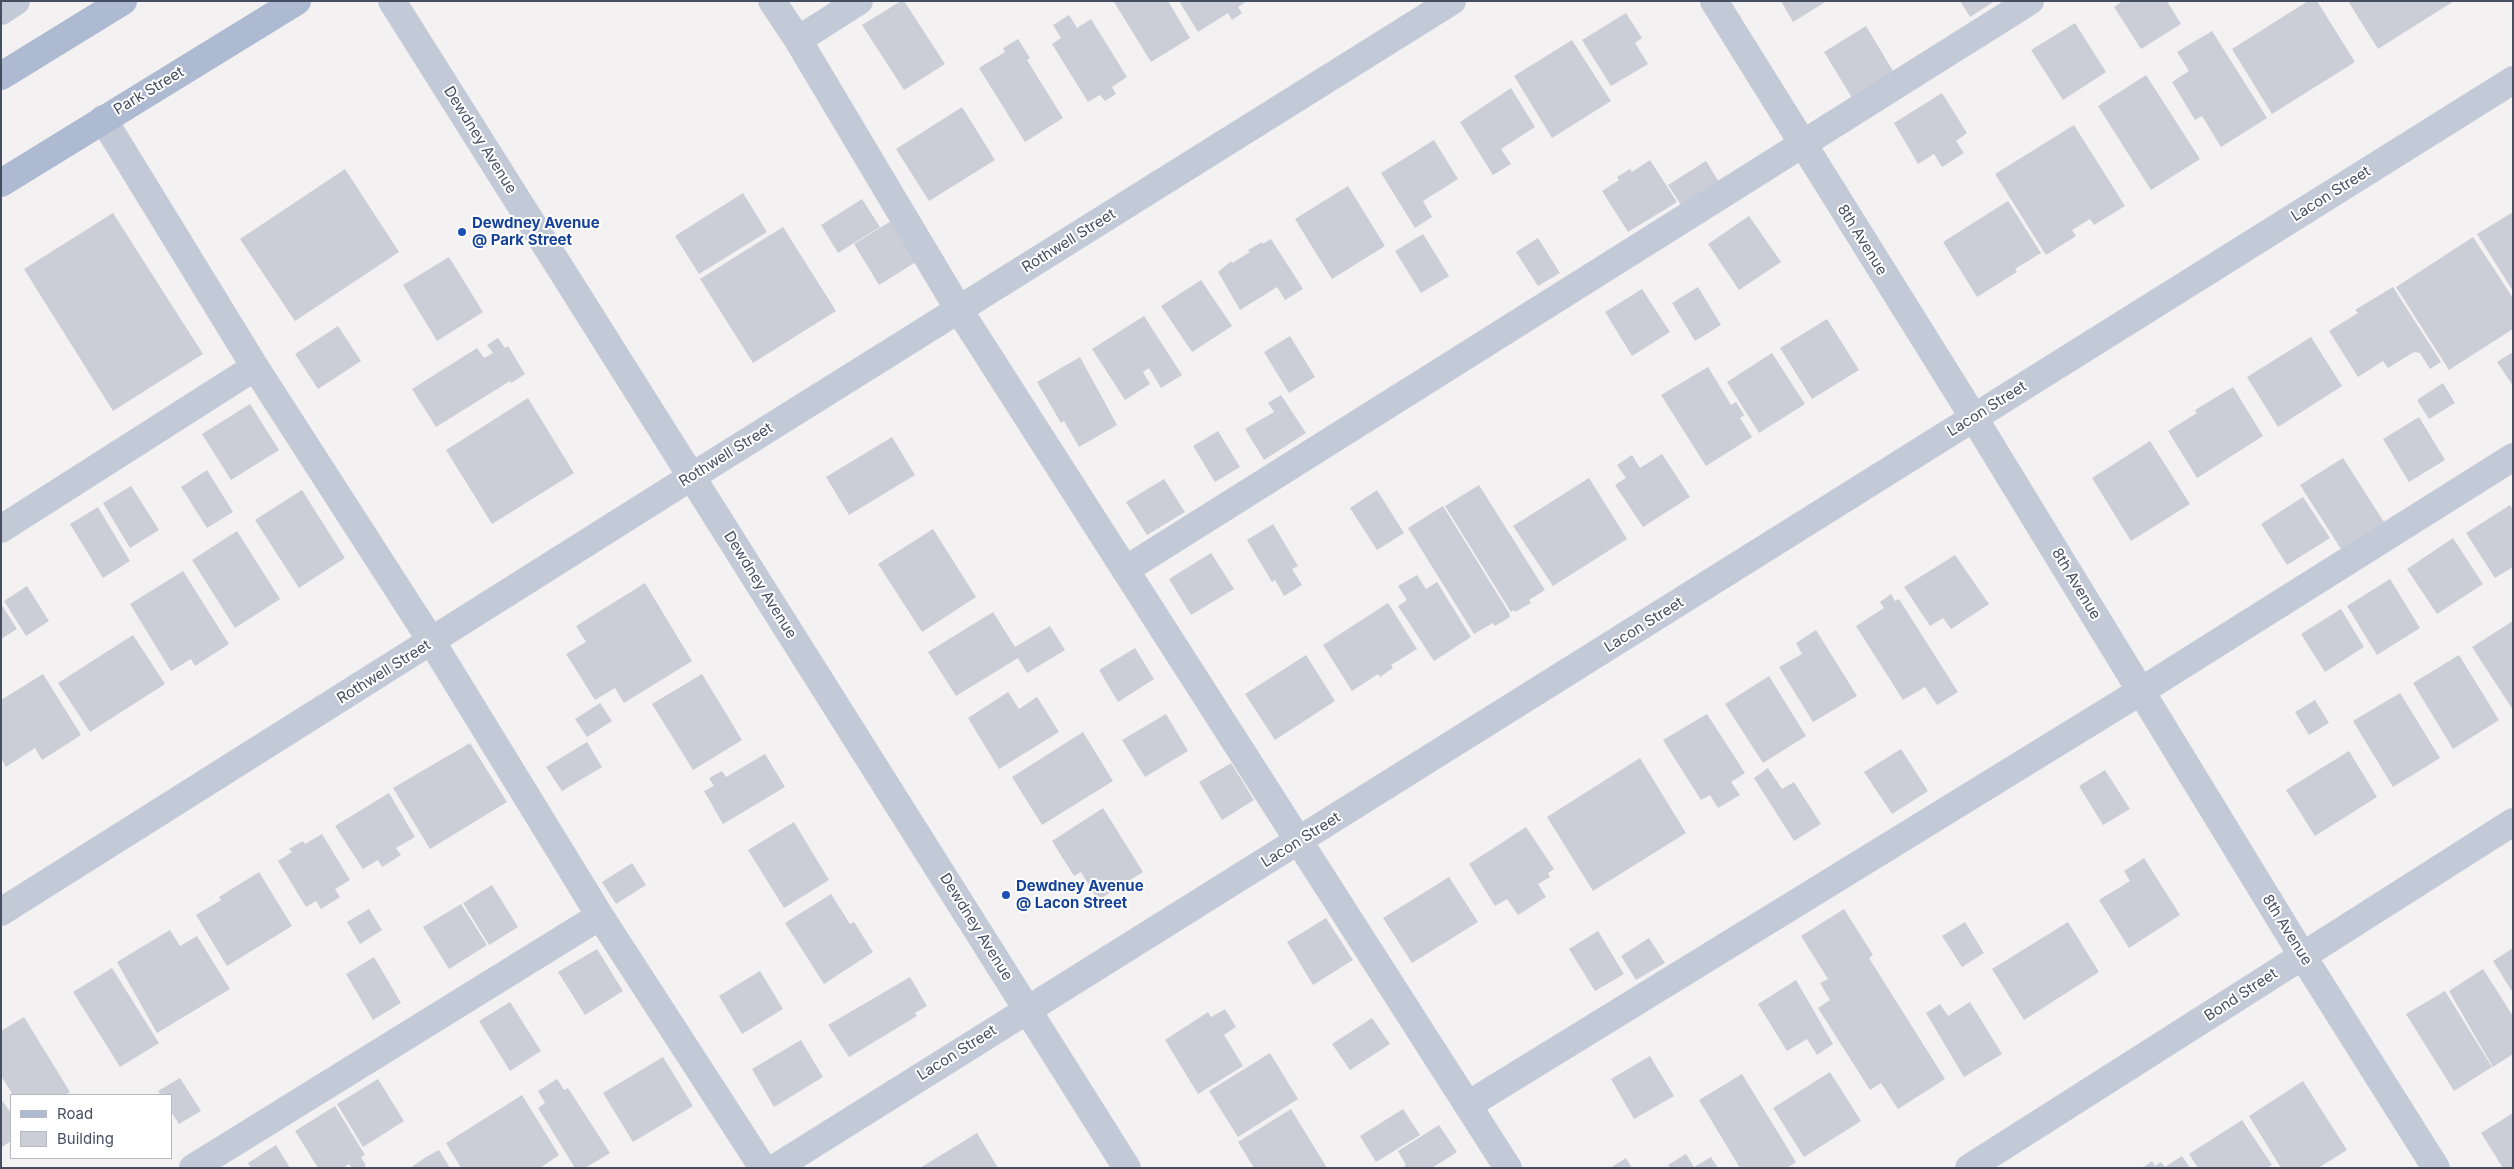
<!DOCTYPE html>
<html>
<head>
<meta charset="utf-8">
<style>
	body { margin:0 }
	#map { position:relative; width:2514px; height:1169px; overflow:hidden; background:#f3f1f1; font-family:Inter,sans-serif }
	canvas { display:block }
	.frame { position:absolute; inset:0; border:2px solid #464f61; pointer-events:none }
	.legend { position:absolute; left:10px; top:1094px; width:162px; height:65px; box-sizing:border-box; background:#fff; border:1px solid #b5b9c0; margin:0; padding:6px 9px; list-style:none; font-size:15px; color:#464f61 }
	.legend li { display:flex; align-items:center; gap:10px; height:25px }
	.legend b { width:25px; border:1px solid #b5b9c0 }
</style>
</head>
<body>
<div id="map">
<canvas width="2514" height="1169"></canvas>
<div class="frame"></div>
<ul class="legend">
<li><b style="height:6px;background:#aeb9d2"></b>Road</li>
<li><b style="height:14px;background:#ccced7"></b>Building</li>
</ul>
</div>
<script>
const context = document.querySelector('canvas').getContext('2d');
context.lineJoin = 'round';
function fill(path, color) { context.fillStyle = color; context.fill(path, 'evenodd'); }
function strokePath(path, color, width, dash) { context.strokeStyle = color; context.lineWidth = width; context.lineCap = dash ? 'butt' : 'round'; context.setLineDash(dash || []); context.stroke(path); }
function drawText(font, color, halo, rows, align = 'center') {
  context.font = font + ' Inter,sans-serif'; context.lineWidth = 4; context.setLineDash([]); context.textBaseline = 'middle'; context.strokeStyle = halo; context.fillStyle = color; for (const [text, x, y, turn = 0] of rows) {
    context.save(); context.translate(x, y); context.rotate((+turn || 0) * Math.PI / 180); context.textAlign = isNaN(turn) ? turn : align; if (halo) context.strokeText(text, 0, 0); context.fillText(text, 0, 0); context.restore();
  }
}
const building = new Path2D(`
	M901,1H904L945,64L904,90L862,25Z
	M1115,1H1168L1190,38L1151,62L1114,2Z
	M1179,1H1247L1238,7L1242,13L1232,20L1228,13L1198,32Z
	M1781,1H1827L1793,22Z
	M1960,1H1995L1970,17Z
	M2123,1H2167L2181,24L2141,49L2114,7Z
	M2308,1H2317L2355,62L2272,114L2232,49Z
	M2348,1H2454L2378,49Z
	M1626,13L1642,38L1635,43L1648,64L1611,86L1582,40Z
	M1069,15L1077,28L1091,19L1127,77L1112,87L1116,94L1105,101L1100,95L1088,102L1052,44L1061,38L1053,25Z
	M2075,23L2106,72L2063,100L2031,50Z
	M1866,26L1896,76L1854,101L1824,52Z
	M2212,31L2267,118L2221,147L2202,116L2195,120L2172,82L2189,71L2177,52Z
	M1018,39L1030,58L1027,60L1063,118L1025,142L979,68L1005,52L1003,48Z
	M1572,40L1611,101L1552,138L1514,76Z
	M2146,75L2200,159L2151,190L2098,106Z
	M1511,88L1535,127L1501,149L1511,164L1493,175L1460,122Z
	M1942,93L1967,133L1956,141L1964,153L1942,167L1934,154L1918,164L1894,123Z
	M962,107L995,160L929,201L896,149Z
	M2074,125L2125,206L2094,225L2090,219L2072,230L2076,236L2046,255L1995,174Z
	M1434,140L1458,179L1423,201L1432,217L1415,228L1381,173Z
	M1650,160L1677,202L1628,232L1602,191L1619,180L1617,177L1630,169L1632,172Z
	M1706,161L1721,185L1683,208L1668,185Z
	M345,169L399,252L295,321L240,239Z
	M1348,186L1385,246L1332,279L1295,219Z
	M743,193L767,232L699,274L675,236Z
	M862,199L880,227L838,253L821,225Z
	M2008,201L2041,253L2015,269L2017,272L1977,297L1943,242Z
	M2513,212V291L2477,234Z
	M113,213L203,354L113,411L24,269Z
	M1749,216L1781,262L1739,290L1708,244Z
	M891,221L916,262L879,285L854,244Z
	M783,227L836,311L753,363L700,279Z
	M1423,234L1449,276L1421,293L1395,251Z
	M2473,237L2513,298V329L2449,370L2396,287Z
	M1538,238L1560,273L1538,286L1516,252Z
	M1271,239L1303,289L1285,300L1277,287L1240,310L1218,272L1231,261L1232,263L1250,252L1248,250L1262,242L1263,244Z
	M449,257L483,312L437,341L403,285Z
	M1201,280L1232,326L1192,352L1161,306Z
	M1698,287L1721,325L1695,341L1672,303Z
	M2393,287L2441,362L2430,369L2420,353L2414,352L2388,368L2383,361L2358,377L2329,331L2358,313L2355,310Z
	M1642,289L1670,332L1632,356L1605,312Z
	M1144,316L1182,375L1161,388L1149,368L1143,372L1150,384L1125,400L1092,349Z
	M1827,319L1859,370L1812,399L1780,348Z
	M338,326L361,361L318,389L295,354Z
	M1290,336L1315,377L1289,393L1264,352Z
	M2311,337L2342,386L2278,427L2247,377Z
	M498,338L505,348L508,346L525,374L511,383L510,381L436,427L412,389L477,348L484,358L493,353L487,345Z
	M2513,352V386L2497,362Z
	M1772,353L1805,404L1759,433L1727,382Z
	M1080,357L1117,425L1079,447L1064,421L1061,423L1037,382Z
	M1708,367L1731,405L1736,402L1744,415L1740,418L1752,437L1706,466L1661,395Z
	M2443,383L2455,403L2429,419L2417,400Z
	M2233,387L2263,436L2197,478L2168,431L2197,413L2195,410Z
	M1281,395L1306,433L1264,460L1245,429L1274,412L1268,403Z
	M528,398L574,473L492,524L446,450Z
	M250,404L279,450L231,480L202,434Z
	M2419,417L2445,460L2409,482L2383,439Z
	M1218,431L1240,467L1215,482L1193,446Z
	M892,437L915,475L849,515L826,477Z
	M2150,441L2190,504L2131,541L2092,478Z
	M1662,454L1690,497L1643,527L1615,485L1626,478L1617,465L1632,455L1640,468Z
	M2343,458L2384,522L2341,549L2300,485Z
	M207,470L233,512L207,528L181,487Z
	M1589,478L1627,539L1553,586L1513,526Z
	M1164,479L1185,512L1147,535L1126,502Z
	M1479,485L1545,590L1529,600L1531,603L1515,612L1514,610L1511,612L1445,506Z
	M131,486L159,530L130,548L103,503Z
	M302,490L345,558L299,588L255,520Z
	M1377,490L1404,533L1377,550L1350,508Z
	M2303,497L2330,538L2287,565L2261,524Z
	M2510,505L2513,509V567L2495,578L2466,533Z
	M1443,506L1509,613L1510,617L1495,626L1493,623L1474,634L1408,528Z
	M98,507L130,561L103,578L70,524Z
	M1273,524L1298,566L1292,569L1302,585L1284,596L1275,580L1272,582L1247,540Z
	M933,529L976,597L922,632L878,564Z
	M237,531L280,599L235,628L192,560Z
	M2453,538L2483,584L2437,614L2407,569Z
	M1211,553L1234,589L1191,615L1169,579Z
	M1955,555L1989,604L1951,629L1943,618L1930,626L1904,587Z
	M183,571L229,644L195,666L191,659L171,671L130,604Z
	M1417,575L1426,589L1437,582L1471,637L1434,661L1398,606L1407,600L1398,586Z
	M2390,579L2420,628L2377,655L2347,606Z
	M645,583L692,661L624,703L615,688L595,700L566,654L586,642L576,626Z
	M27,586L49,621L26,636L4,601Z
	M1891,594L1895,601L1899,599L1958,692L1937,705L1925,687L1903,700L1856,626L1884,608L1880,602Z
	M1388,603L1417,649L1391,665L1393,668L1380,677L1378,674L1352,691L1323,645Z
	M1,604L17,629L1,639Z
	M2341,609L2364,647L2325,672L2301,634Z
	M993,612L1015,647L1050,626L1065,650L1027,673L1018,658L956,696L928,652Z
	M2513,621V710L2472,647Z
	M1816,630L1857,696L1813,722L1779,667L1802,654L1796,643Z
	M133,635L165,684L90,732L58,683Z
	M1135,648L1154,679L1118,702L1099,670Z
	M1306,655L1335,701L1275,740L1245,694Z
	M2459,655L2499,720L2453,749L2413,683Z
	M43,674L81,735L42,760L35,748L6,767L1,758V700Z
	M702,674L742,740L693,770L652,704Z
	M1769,676L1806,736L1763,763L1725,704Z
	M1008,692L1019,709L1037,697L1059,732L999,769L968,718Z
	M2400,693L2440,758L2393,787L2353,721Z
	M2315,700L2329,723L2309,735L2295,712Z
	M600,703L612,721L587,737L575,719Z
	M1166,714L1188,751L1145,777L1122,740Z
	M1707,714L1745,773L1731,782L1740,795L1718,808L1710,795L1701,800L1663,740Z
	M1083,732L1113,781L1042,825L1012,777Z
	M587,742L602,767L562,791L546,767Z
	M470,743L507,802L430,849L393,788Z
	M1901,749L1928,791L1892,814L1864,772Z
	M2349,751L2377,797L2315,836L2286,790Z
	M765,754L785,787L723,824L704,791L714,786L709,778L722,771L726,777Z
	M1640,758L1686,833L1593,891L1547,817Z
	M1231,763L1254,800L1222,820L1199,782Z
	M1768,768L1782,789L1794,782L1821,824L1794,841L1754,778Z
	M2105,770L2130,809L2103,825L2079,786Z
	M389,793L415,837L396,848L401,855L382,867L378,860L363,869L335,826Z
	M1103,808L1143,872L1098,900L1081,872L1074,876L1052,841Z
	M794,822L829,880L784,908L748,850Z
	M1526,827L1554,869L1548,873L1550,877L1538,884L1546,897L1518,915L1507,899L1495,906L1469,864Z
	M322,834L350,880L335,889L340,897L321,909L316,901L306,907L278,861L292,852L289,849L303,841L305,844Z
	M2144,858L2180,915L2129,948L2099,900L2130,881L2124,871Z
	M632,863L646,885L616,904L602,882Z
	M259,872L292,926L227,966L196,915L221,900L219,897Z
	M1449,877L1478,922L1412,963L1383,918Z
	M492,885L518,927L489,945L463,903Z
	M831,894L850,924L854,922L873,952L824,984L785,923Z
	M461,904L487,945L449,969L423,927Z
	M369,909L382,930L360,944L347,922Z
	M1844,909L1873,955L1869,958L1945,1079L1898,1109L1881,1083L1870,1090L1818,1008L1830,1000L1820,983L1828,979L1801,936Z
	M1326,918L1353,960L1313,985L1287,942Z
	M1965,922L1984,953L1962,967L1942,936Z
	M2068,922L2099,972L2024,1020L1992,969Z
	M170,930L180,946L197,936L230,989L157,1033L117,962Z
	M1598,931L1624,974L1595,991L1569,949Z
	M1649,938L1665,963L1636,980L1621,956Z
	M2513,948V993L2493,961Z
	M597,949L623,991L585,1015L558,972Z
	M374,957L401,1003L373,1020L346,974Z
	M112,968L159,1043L120,1067L73,992Z
	M2483,969L2513,1016V1054L2493,1067L2449,991Z
	M760,971L783,1009L742,1034L719,996Z
	M910,977L927,1006L915,1013L917,1016L849,1057L828,1025Z
	M1796,980L1833,1044L1817,1055L1807,1039L1787,1051L1758,1004Z
	M2445,991L2492,1067L2454,1091L2406,1014Z
	M510,1002L541,1051L510,1071L479,1021Z
	M1970,1002L2002,1054L1964,1077L1926,1013L1940,1004L1948,1016Z
	M1225,1009L1236,1027L1224,1035L1243,1066L1198,1094L1165,1040L1208,1012L1211,1017Z
	M24,1017L70,1092L65,1095H13L1,1076V1031Z
	M1372,1018L1390,1044L1350,1070L1332,1044Z
	M801,1040L823,1077L774,1107L752,1069Z
	M1270,1053L1298,1099L1238,1137L1209,1091Z
	M1650,1056L1674,1096L1634,1119L1611,1079Z
	M663,1057L693,1106L633,1142L603,1093Z
	M1830,1072L1861,1121L1804,1157L1773,1108Z
	M1742,1074L1796,1162L1787,1168H1740L1699,1100Z
	M180,1078L201,1111L179,1124L171,1112V1095H161L158,1091Z
	M378,1079L404,1121L363,1147L337,1104Z
	M557,1079L564,1090L568,1088L610,1153L585,1168H575L538,1108L545,1103L538,1091Z
	M2303,1081L2347,1150L2318,1168H2281L2249,1116Z
	M522,1095L559,1155L540,1168H461L446,1143Z
	M1,1099L11,1113V1141L2,1147Z
	M335,1106L365,1155L361,1157L366,1166L363,1168H352L349,1164L343,1168H318L295,1131Z
	M1291,1109L1327,1168H1254L1238,1142Z
	M1403,1109L1420,1135L1376,1162L1360,1136Z
	M2513,1113V1168H2503L2481,1133Z
	M2242,1120L2272,1165L2267,1168H2198L2189,1154Z
	M1439,1125L1457,1152L1432,1168H1402L1406,1165L1398,1151Z
	M977,1133L998,1168H920Z
	M276,1145L290,1168H251L248,1163Z
	M439,1150L450,1168H410L426,1157Z
	M1686,1154L1694,1167L1711,1157L1718,1168H1670L1668,1165Z
	M2182,1156L2190,1168H2142L2152,1161L2155,1166L2161,1162L2165,1167Z
	M1626,1158L1632,1168H1610Z`);
const minor = new Path2D(`
	M392,1L1127,1168
	M772,1L798,40L959,310L1508,1168
	M1714,1L1974,418L2302,955L2436,1168
	M1,11L16,1
	M798,40L859,1
	M103,119L255,367L432,642L600,916L763,1168
	M1,529L255,367
	M1125,570L2030,1
	M1,912L691,477L1452,1
	M1468,1105L2141,691L2513,457
	M193,1168L600,916
	M775,1168L2513,80
	M1969,1168L2513,822`);
const major = new Path2D(`
	M1,76L123,1
	M1,183L297,1`);
const markers = [
	[462,232,5,"#1a4fb4"],
	[1006,895,5,"#1a4fb4"]
];
const streetNames = [
	["Park Street",149,91,-31],
	["Dewdney Avenue",480,140,58],
	["Lacon Street",2331,194,-32],
	["8th Avenue",1862,240,58],
	["Rothwell Street",1069,241,-32],
	["Lacon Street",1987,409,-32],
	["Rothwell Street",726,455,-32],
	["8th Avenue",2076,584,59],
	["Dewdney Avenue",760,585,58],
	["Lacon Street",1644,625,-32],
	["Rothwell Street",384,672,-32],
	["Lacon Street",1301,840,-32],
	["Dewdney Avenue",976,927,58],
	["8th Avenue",2287,930,58],
	["Bond Street",2241,995,-33],
	["Lacon Street",957,1053,-32]
];
const transitNames = [
	["Dewdney Avenue",472,223],
	["@ Park Street",472,240],
	["Dewdney Avenue",1016,886],
	["@ Lacon Street",1016,903]
];
fill(building, '#ccced7');
strokePath(minor, '#c3cad7', 28);
strokePath(major, '#aeb9d2', 28);
for (const [x, y, r, color] of markers) { const dot = new Path2D(); dot.arc(x, y, r, 0, 2 * Math.PI); context.fillStyle = color; context.fill(dot); strokePath(dot, '#fff', 2); }
drawText('15px', '#464f61', '#fff', streetNames);
drawText('bold 15px', '#164399', '#fff', transitNames, 'left');
</script>
</body>
</html>
